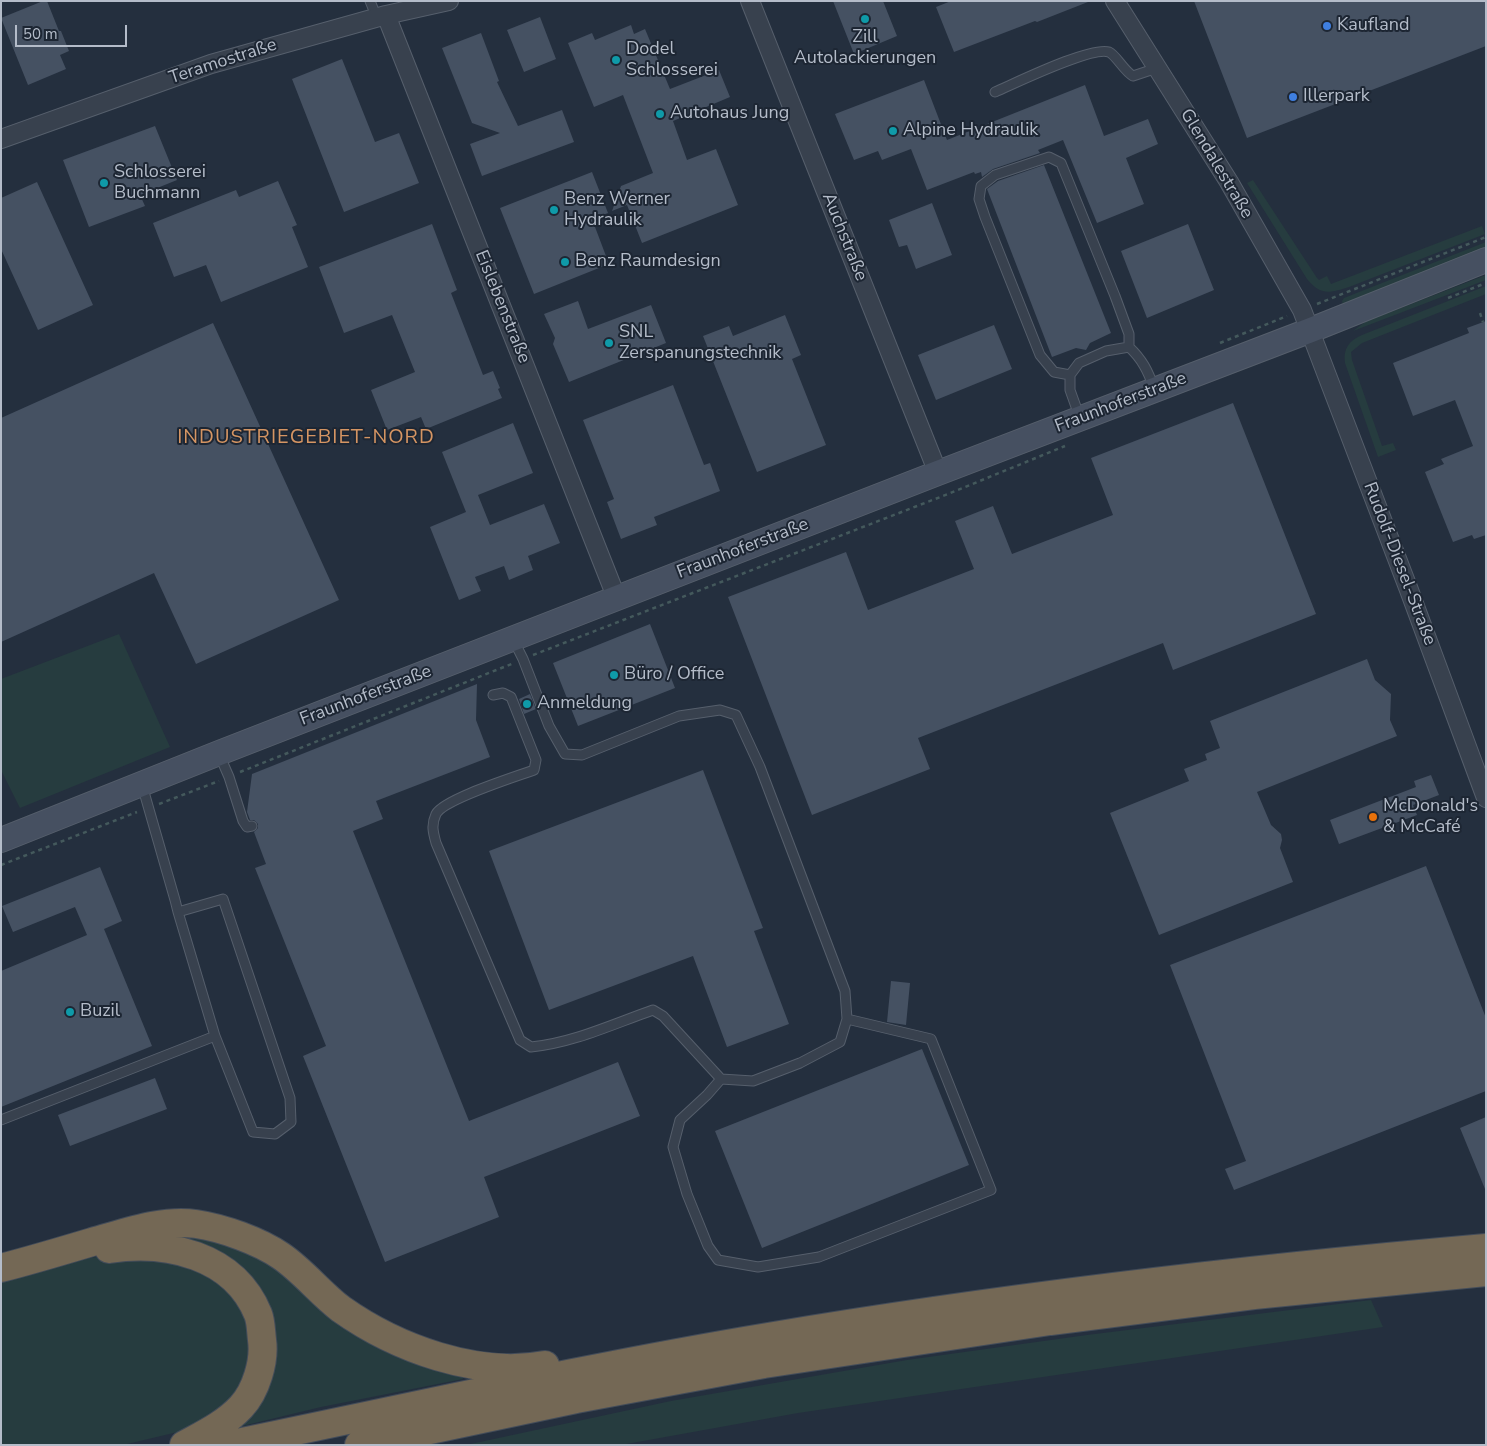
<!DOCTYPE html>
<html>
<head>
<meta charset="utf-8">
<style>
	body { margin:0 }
	#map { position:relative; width:1487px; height:1446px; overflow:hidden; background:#242f3e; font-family:"Nunito Sans",sans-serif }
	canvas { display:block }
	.frame { position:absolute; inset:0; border:2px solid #b4bcc9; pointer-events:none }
	.scale { position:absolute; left:15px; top:25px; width:112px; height:22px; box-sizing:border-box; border:2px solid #b4bcc9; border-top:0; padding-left:6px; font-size:15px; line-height:18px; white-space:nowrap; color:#b4bcc9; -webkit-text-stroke:4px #1d2633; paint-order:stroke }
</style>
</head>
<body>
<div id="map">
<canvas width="1487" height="1446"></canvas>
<div class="frame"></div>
<div class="scale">50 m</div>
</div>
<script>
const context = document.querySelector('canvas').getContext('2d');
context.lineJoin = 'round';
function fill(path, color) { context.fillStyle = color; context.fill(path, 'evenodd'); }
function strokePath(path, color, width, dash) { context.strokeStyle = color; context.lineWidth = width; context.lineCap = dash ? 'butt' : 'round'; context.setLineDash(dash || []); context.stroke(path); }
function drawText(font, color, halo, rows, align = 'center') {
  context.font = font + ' "Nunito Sans",sans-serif'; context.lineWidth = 4; context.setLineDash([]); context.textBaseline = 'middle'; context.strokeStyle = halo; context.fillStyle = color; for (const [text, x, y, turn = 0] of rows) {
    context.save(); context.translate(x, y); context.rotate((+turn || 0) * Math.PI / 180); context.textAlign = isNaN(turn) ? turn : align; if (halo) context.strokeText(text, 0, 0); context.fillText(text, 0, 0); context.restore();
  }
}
const green = new Path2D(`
	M1253,180L1317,278L1319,280L1327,276L1331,284L1482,226L1485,234L1349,287C1330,293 1321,296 1307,279L1247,183Z
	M1486,242V248L1343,305L1342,301L1344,298Z
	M1486,275V280L1353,331L1365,322Z
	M1486,286V294L1362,343L1351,352L1352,360L1382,446L1393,443L1396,450L1378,457L1345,363C1343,348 1349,341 1362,335Z
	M119,634L170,747L20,808L1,770V679Z
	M168,1233L217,1236L462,1370L463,1379L321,1407L242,1426L239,1423L270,1334Z
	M126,1254L163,1256L216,1274L252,1323L250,1377L207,1425L123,1445H1V1283L89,1258Z
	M1371,1300L1383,1327L798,1413L621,1445H466L671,1401L907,1360L1087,1335Z`);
const building = new Path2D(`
	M43,1H47L59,31H61L69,51L60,55L66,69L28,85L1,18Z
	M833,1H883L897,36L854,54Z
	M951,1H1088V2L1037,22L1035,21L954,52L936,7Z
	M1194,1H1486V46L1247,138Z
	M540,17L556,59L524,72L507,30Z
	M631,25L634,34L645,29L670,89L719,70L730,97L673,121L687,160L716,149L738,205L642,243L627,205L612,211L621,186L653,173L623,95L594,107L568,43L592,33L595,40Z
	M481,33L499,81L497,82L518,126L562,110L574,142L482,176L470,144L500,133L472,123L442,48Z
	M342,59L375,142L399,133L419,183L344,212L292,79Z
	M924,80L947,140L1085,85L1104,136L1148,119L1158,144L1126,158L1144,204L1097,223L1063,140L1038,150L1040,153L993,169L982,177L981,172L975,174L974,172L927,190L911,149L882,160L878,151L854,160L835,114Z
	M155,126L177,180L140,195L145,206L89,227L63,160Z
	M1044,165L1111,333L1090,343L1086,350L1076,348L1052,357L987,189L998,181Z
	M592,172L608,213L592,219L609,264L534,294L500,208Z
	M278,181L297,225L292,227L308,267L221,302L206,265L174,277L153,223L236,190L239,197Z
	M37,182L93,305L38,330L1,249V198Z
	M932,203L952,255L916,269L907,245L899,247L889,220Z
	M432,224L457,290L451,293L483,375L493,371L500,388L498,389L502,398L426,429L421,417L387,430L371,390L415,372L392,315L344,333L319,267Z
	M1188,224L1214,290L1147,318L1121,251Z
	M578,301L588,329L651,305L666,343L569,382L553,344L555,338L544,314Z
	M785,315L801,355L792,359L826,445L757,472L703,336L729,326L733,336Z
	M1486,321V535L1474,539L1472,535L1453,542L1425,472L1444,464L1441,459L1473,446L1455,400L1413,416L1393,363L1469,333L1467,328Z
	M213,323L339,600L196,664L154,573L1,642V418Z
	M994,325L1012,369L936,400L918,355Z
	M673,385L704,465L710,463L720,491L654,517L657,525L621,539L607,502L614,499L583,420Z
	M1233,403L1316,614L1173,670L1163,643L918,738L930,769L812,815L728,597L846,552L868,610L974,569L955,521L993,506L1012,554L1113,515L1091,458Z
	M513,423L533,473L478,495L490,525L544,504L560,543L528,556L533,570L509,580L504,566L475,577L481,591L459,600L430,527L466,512L442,452Z
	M650,624L675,688L578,726L553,663Z
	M1367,659L1375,680L1391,694L1390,720L1397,736L1257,792L1271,825L1281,834L1282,840L1280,848L1293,882L1159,935L1110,813L1189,781L1184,769L1207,760L1205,754L1220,748L1210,721Z
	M477,684L476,720L490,757L376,801L383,819L353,831L469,1121L618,1062L640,1116L484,1177L499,1217L385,1262L303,1056L326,1046L255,868L266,864L254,832L258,828V824L254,820H250L247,812L252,774Z
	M530,694L536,709L524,714L519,699Z
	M703,770L763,928L754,931L789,1024L727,1047L693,956L549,1010L489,851Z
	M1431,775L1439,795L1413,805L1417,815L1339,844L1330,820L1416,787L1414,781Z
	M1426,866L1486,1018V1091L1234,1190L1225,1169L1246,1161L1170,965Z
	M100,867L122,921L104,929L152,1046L1,1107V971L87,935L75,907L13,932L2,906Z
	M891,981L910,983L906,1025L887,1022Z
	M922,1049L969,1165L762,1248L715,1131Z
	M155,1078L167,1109L70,1146L58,1115Z
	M1486,1117V1189H1485L1460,1128Z`);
const path = new Path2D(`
	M1448,298L1486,283
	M1317,304L1486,237
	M1480,313L1483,322
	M1220,343L1287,316
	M533,655L948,494L1065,446
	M240,772L514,663
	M159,804L219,781
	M1,865L137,812`);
const lane = new Path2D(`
	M370,1L377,18
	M995,92C1016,83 1091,46 1109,52C1116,55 1124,71 1133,76L1157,68
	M1070,375L1054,372L1040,355L985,217L979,199L981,186L995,175L1049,157L1061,163L1115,296L1129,334V347
	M1080,418L1070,390V375L1079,363L1106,351L1129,347C1142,359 1148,371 1154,388
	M513,639L523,659L549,726L565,754L582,755L679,716L720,710L736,715L760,767L845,991L847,1019L840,1042L800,1063L753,1081L721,1079
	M493,695L503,693L511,697L536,760L534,770C515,777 444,799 436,814C431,825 433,832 436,843L520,1040L531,1047C573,1043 613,1024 653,1010L663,1016L721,1079L707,1095L680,1120L673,1147L687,1194L708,1246L718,1260L758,1267L819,1257L991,1190L931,1039L847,1019
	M219,754L229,777L243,821L247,827L252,826
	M142,785L175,900L178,912L215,1036L253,1132L275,1134L291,1122L290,1098L223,899L178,912
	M1,1120L215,1036`);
const street = new Path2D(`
	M750,1L938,473
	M1115,1L1229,182L1302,310L1409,590L1486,798
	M386,15L617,599
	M1,139L211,64L386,15L449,1`);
const secondary = new Path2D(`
	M1,840L219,753L938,473L1311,330L1486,260`);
const highway = new Path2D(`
	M109,1249C166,1240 234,1255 258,1314C261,1321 261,1332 262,1340C265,1361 256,1391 241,1407C225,1424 204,1434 184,1445
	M1,1268C32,1260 62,1251 92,1242C125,1233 162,1219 196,1224C223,1228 259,1241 281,1256C303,1271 320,1293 341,1309C396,1348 477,1378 545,1365
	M228,1445C408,1408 587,1367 768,1337C1006,1297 1245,1269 1486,1248
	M359,1445L576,1399L764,1364L1050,1321L1254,1295L1486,1272`);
const markers = [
	[865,19,5,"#0f9aa8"],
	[1327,26,5,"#3f7fe0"],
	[616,60,5,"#0f9aa8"],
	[1293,97,5,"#3f7fe0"],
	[660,114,5,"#0f9aa8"],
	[893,131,5,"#0f9aa8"],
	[104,183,5,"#0f9aa8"],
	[554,210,5,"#0f9aa8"],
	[565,262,5,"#0f9aa8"],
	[609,343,5,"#0f9aa8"],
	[614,675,5,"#0f9aa8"],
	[527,704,5,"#0f9aa8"],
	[1373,817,5,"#e8710a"],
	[70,1012,5,"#0f9aa8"]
];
const poiNames = [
	["Kaufland",1337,26],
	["Zill",865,38,"center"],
	["Autolackierungen",865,59,"center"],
	["Dodel",626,50],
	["Schlosserei",626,71],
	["Illerpark",1303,97],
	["Autohaus Jung",670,114],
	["Alpine Hydraulik",903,131],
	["Schlosserei",114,173],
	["Buchmann",114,194],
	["Benz Werner",564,200],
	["Hydraulik",564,221],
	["Benz Raumdesign",575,262],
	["SNL",619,333],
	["Zerspanungstechnik",619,354],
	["Büro / Office",624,675],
	["Anmeldung",537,704],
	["McDonald's",1383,807],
	["& McCafé",1383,828],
	["Buzil",80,1012]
];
const streetNames = [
	["Teramostraße",223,62,-18],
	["Glendalestraße",1216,164,59],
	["Auchstraße",844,237,68],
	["Eislebenstraße",502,307,68],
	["Fraunhoferstraße",1121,403,-21],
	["Fraunhoferstraße",743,549,-21],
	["Rudolf-Diesel-Straße",1399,564,69],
	["Fraunhoferstraße",366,696,-21]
];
const quarterNames = [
	["INDUSTRIEGEBIET-NORD",306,438]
];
fill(green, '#263c3f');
fill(building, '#455162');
strokePath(lane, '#565f6c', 11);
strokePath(street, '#565f6c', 20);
strokePath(secondary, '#565f6c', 26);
strokePath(highway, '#434c59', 30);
strokePath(path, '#44595c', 2.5, [4, 4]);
strokePath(lane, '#38414e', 9);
strokePath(street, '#38414e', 18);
strokePath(secondary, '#465061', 24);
strokePath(highway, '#746855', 28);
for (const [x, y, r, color] of markers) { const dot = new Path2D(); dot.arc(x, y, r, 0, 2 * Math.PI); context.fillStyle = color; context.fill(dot); strokePath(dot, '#1d2633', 2); }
drawText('18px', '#b4bcc9', '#1d2633', poiNames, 'left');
drawText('18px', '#b4bcc9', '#1d2633', streetNames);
context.letterSpacing = '1px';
drawText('20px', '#d59563', '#1d2633', quarterNames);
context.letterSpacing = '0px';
</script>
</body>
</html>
